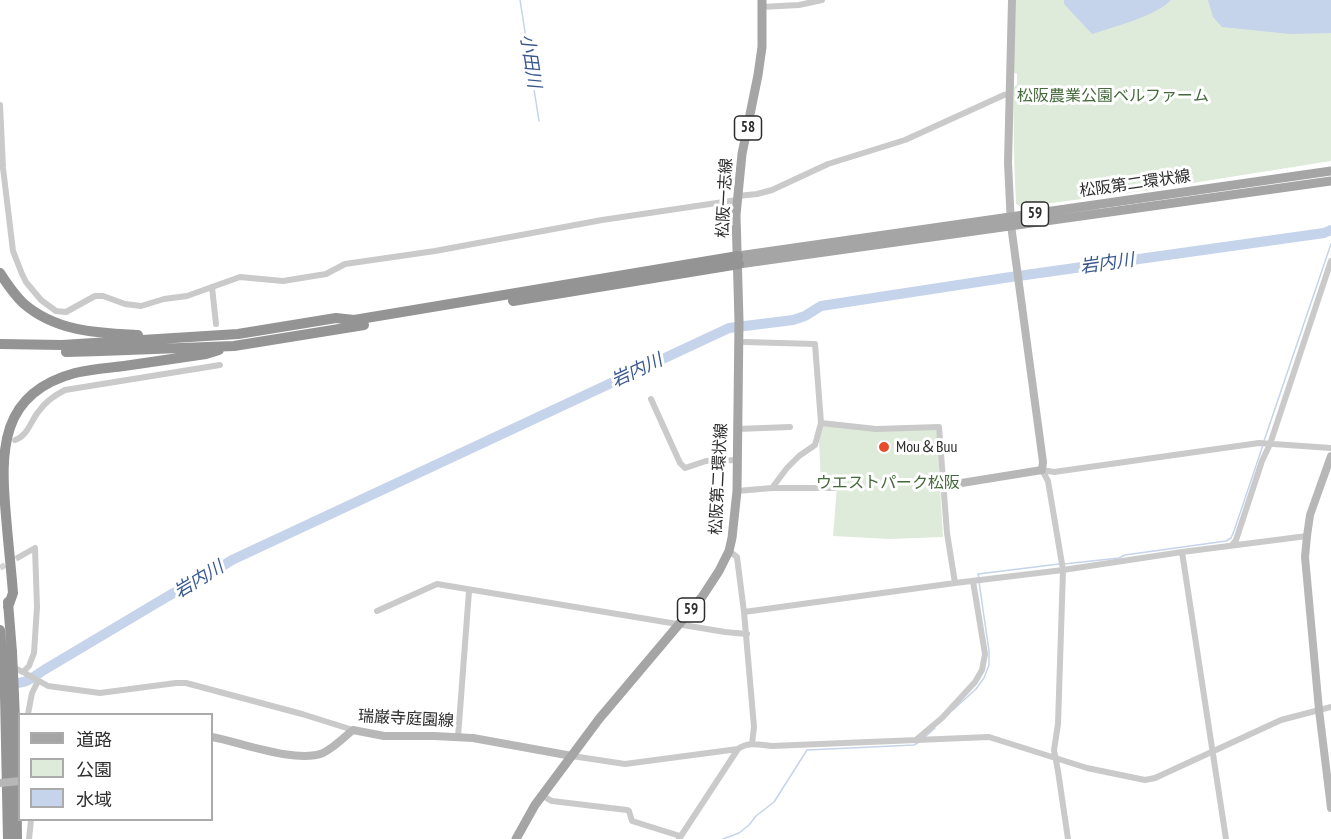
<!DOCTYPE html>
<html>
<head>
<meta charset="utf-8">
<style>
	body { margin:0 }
	#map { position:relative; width:1331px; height:839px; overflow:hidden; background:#fff; font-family:"PT Sans Narrow","Noto Sans JP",sans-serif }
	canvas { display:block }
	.legend { position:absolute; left:18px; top:713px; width:195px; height:108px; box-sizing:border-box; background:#fff; border:2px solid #ababab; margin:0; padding:8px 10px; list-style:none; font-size:18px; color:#2d2d2d }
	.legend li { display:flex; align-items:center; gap:12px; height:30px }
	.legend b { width:30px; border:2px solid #ababab }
</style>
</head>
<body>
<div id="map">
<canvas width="1331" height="839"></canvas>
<ul class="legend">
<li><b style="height:8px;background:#a5a5a5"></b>道路</li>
<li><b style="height:16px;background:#dfebda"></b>公園</li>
<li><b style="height:16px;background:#c5d3eb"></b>水域</li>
</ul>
</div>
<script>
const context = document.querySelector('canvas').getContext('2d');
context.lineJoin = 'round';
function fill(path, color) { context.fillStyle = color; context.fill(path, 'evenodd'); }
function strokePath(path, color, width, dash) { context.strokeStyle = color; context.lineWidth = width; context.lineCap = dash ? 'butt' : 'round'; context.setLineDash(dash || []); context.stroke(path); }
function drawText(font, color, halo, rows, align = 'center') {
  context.font = font + ' "PT Sans Narrow","Noto Sans JP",sans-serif'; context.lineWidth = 6; context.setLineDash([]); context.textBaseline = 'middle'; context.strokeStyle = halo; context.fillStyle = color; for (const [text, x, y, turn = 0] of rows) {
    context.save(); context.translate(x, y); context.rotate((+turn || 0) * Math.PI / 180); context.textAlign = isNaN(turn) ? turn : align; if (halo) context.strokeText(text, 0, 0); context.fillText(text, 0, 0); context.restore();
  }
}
const green = new Path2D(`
	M1016,0H1331V161L1180,185L1172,180L1156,182L1149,190L1022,207L1016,204C1014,165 1013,126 1014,87L1017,85V74L1013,72Z
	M827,425L936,430L937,432L943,537L889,539L833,536L837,486L821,484L819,442L821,427Z`);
const water = new Path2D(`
	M1064,0H1171C1157,16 1112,27 1092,34L1064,4Z
	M1208,0H1331V33L1290,34L1222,27L1213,17Z`);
const stream = new Path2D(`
	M520,0L539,121
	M1264,441L1331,244
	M1064,564L1119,558L1125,555L1226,541L1231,538L1234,531L1263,445
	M979,578L978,574L1059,564
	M953,710L976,689L984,678L989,665V651L979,582
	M925,737L935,728
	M723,839L739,833L749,825L756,816L774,802L807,750L914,745L919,742`);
const river = new Path2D(`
	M6,683C26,684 28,681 44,670L170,595L205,577L232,560L729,328L793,320L805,316L821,306L1004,278L1324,233L1331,230`);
const streetTunnel = new Path2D(`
	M0,568L19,557`);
const street = new Path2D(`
	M761,7L799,5L822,0
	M0,105L3,168L13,251L22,274L26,282L41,300L56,311L66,312L95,296H103L125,304L141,306L164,299L187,296L240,277L283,281L326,274L345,264L435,251L602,220L737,200
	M738,196L757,194L772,190L828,164L905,140L1004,95L1009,94
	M212,287L216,324
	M745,342L815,344L821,423L876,429L939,427L947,533L955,583
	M651,399L680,463L685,468L706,461L737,460
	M737,429L790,427
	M15,440C28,436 31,420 39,411C46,401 55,395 65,390L220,365
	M1042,470L1048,481L1063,570L1058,724L1054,750L1058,771L1068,839
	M1042,470L1054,472L1259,443L1331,448
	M772,488L787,468L799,456L815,445L821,423
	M737,491L772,488H835
	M1232,545L1236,540L1262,461L1270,444L1331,261
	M729,551L737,557L744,612L754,727L752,744
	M1182,552L1226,839
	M19,557L35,548L37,607L34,653L29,666L23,672
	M377,611L437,584L725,632L747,634
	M744,612L955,583L1063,570L1182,552L1307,536
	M12,667L23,672L48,686L100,693L176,683H186L302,714L353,730
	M28,714L32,693L38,681
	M458,737L469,591
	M917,739L942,718L975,682L982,670L985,654L973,581
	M572,756L625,764L738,749C748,741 761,745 772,746L989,737L1087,768L1145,780L1155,778L1281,720L1331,707
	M542,795L548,799L552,801L627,810L629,811L632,821L680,836
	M29,839L31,820
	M679,839L738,749`);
const secondary = new Path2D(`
	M1331,456L1310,515L1307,536L1305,557L1319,710L1331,808
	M943,486L1042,470L1043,462L1011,225L1008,163L1012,0
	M212,737C240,742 296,764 323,753C335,747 343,738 353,730L384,736H434L473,738L572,756`);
const primary = new Path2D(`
	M738,256L1331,171
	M739,264L1331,181
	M516,839L535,805L599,719L702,597L719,571L729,551L732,538L737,491L739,321L736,215L742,154L758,75L762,47V0`);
const highway = new Path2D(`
	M0,273C7,284 14,294 23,303C56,332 98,333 138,335
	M513,301L739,264
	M0,344L62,345L238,334L336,318L354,320L738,256
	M66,352L101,351L234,346L364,325
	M8,602L12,652
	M8,607L13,593C11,567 8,542 6,516C0,450 0,393 75,373C91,369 108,368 124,366C152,362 179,358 206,354L219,350
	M0,630L2,652
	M5,695L8,839
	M14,695L16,748L17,839`);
const secondaryBridge = new Path2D(`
	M0,783L20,781`);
const highwayBridge = new Path2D(`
	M2,652L5,695
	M12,652L14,695`);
const markers = [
	[884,447,6,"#e74c2c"]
];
const shields = [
	[748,128,27],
	[1035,214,27],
	[691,610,27]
];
const shieldNames = [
	["58",748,128],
	["59",1035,214],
	["59",691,610]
];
const parkNames = [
	["松阪農業公園ベルファーム",1113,96],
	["ウエストパーク松阪",888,483]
];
const streetNames = [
	["松阪第二環状線",1135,184,-8],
	["松阪一志線",725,198,-87],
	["松阪第二環状線",719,479,-87],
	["瑞巌寺庭園線",406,719,3]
];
const poiNames = [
	["Mou＆Buu",896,447]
];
const waterNames = [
	["小田川",530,61,81],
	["岩内川",1107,264,-8],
	["岩内川",637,371,-25],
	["岩内川",199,580,-31]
];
fill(green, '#dfebda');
fill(water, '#c5d3eb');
strokePath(stream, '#c5d3eb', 1.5);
strokePath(river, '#c5d3eb', 10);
strokePath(streetTunnel, '#d5d5d5', 6, [6, 3]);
strokePath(street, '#cacaca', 6);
strokePath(secondary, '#b7b7b7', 8);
strokePath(primary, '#a5a5a5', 9);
strokePath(highway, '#949494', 10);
strokePath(secondaryBridge, '#b7b7b7', 8);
strokePath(highwayBridge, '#949494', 10);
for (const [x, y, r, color] of markers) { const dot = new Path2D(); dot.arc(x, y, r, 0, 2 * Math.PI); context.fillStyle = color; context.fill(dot); strokePath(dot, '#fff', 2); }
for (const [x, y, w] of shields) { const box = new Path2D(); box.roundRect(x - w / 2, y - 12, w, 24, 4.5); context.fillStyle = '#fff'; context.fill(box); strokePath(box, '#2d2d2d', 1.5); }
drawText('bold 15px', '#2d2d2d', null, shieldNames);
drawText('16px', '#44693a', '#fff', parkNames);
drawText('16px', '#2d2d2d', '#fff', streetNames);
drawText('16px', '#2d2d2d', '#fff', poiNames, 'left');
drawText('italic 18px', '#3a598f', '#fff', waterNames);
</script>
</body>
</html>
